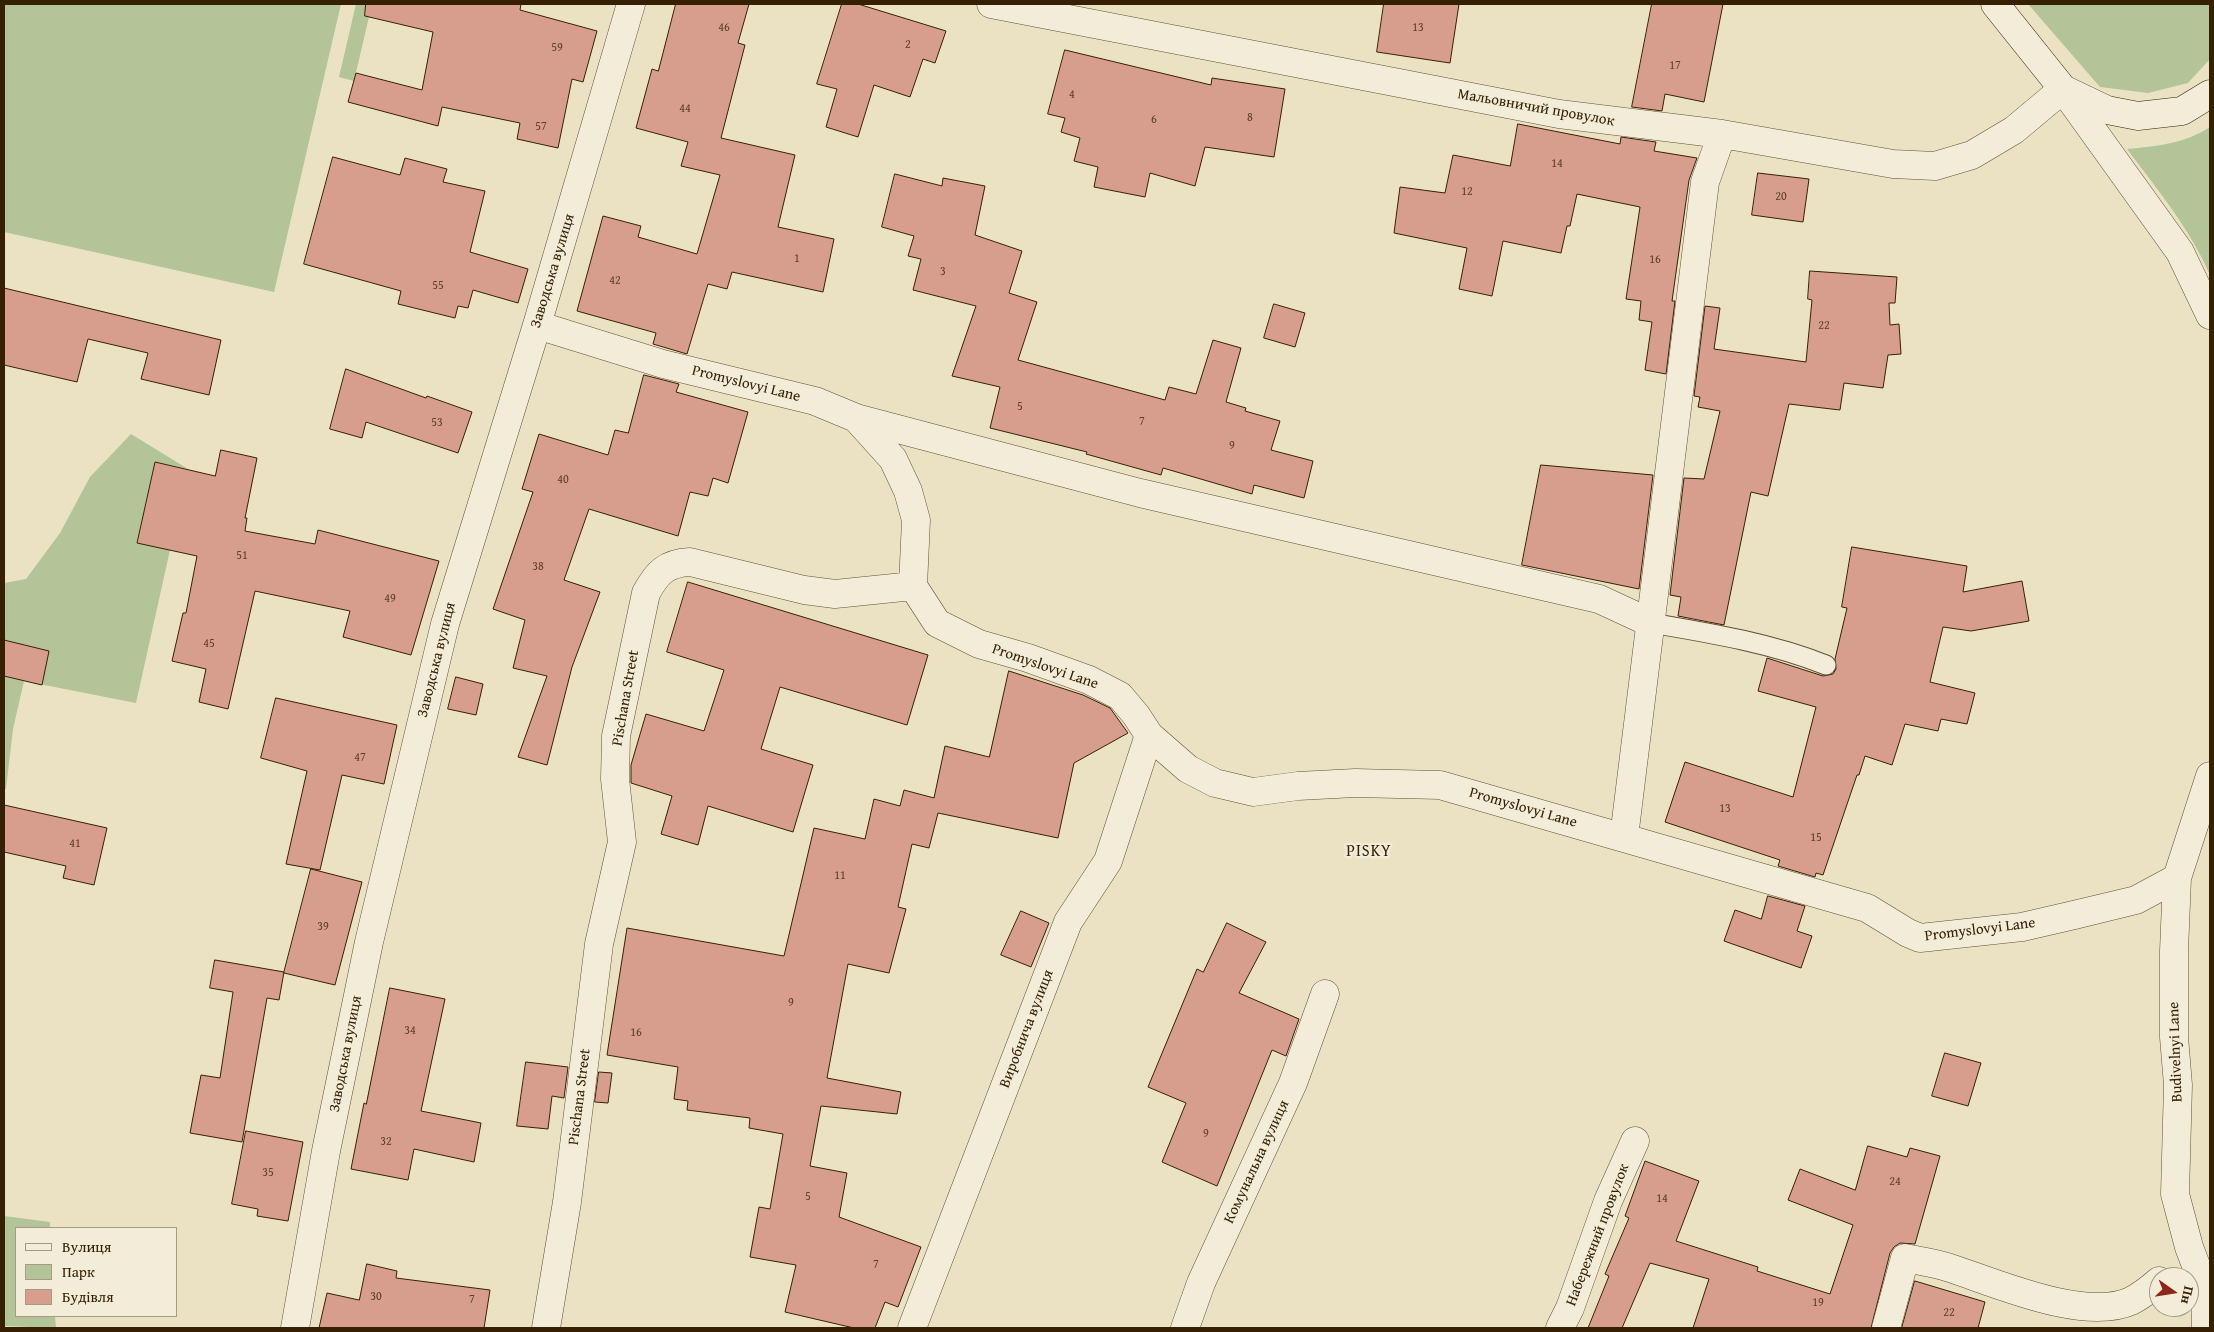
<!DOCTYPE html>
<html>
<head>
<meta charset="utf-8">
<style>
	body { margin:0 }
	#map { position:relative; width:2214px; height:1332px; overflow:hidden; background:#ebe2c3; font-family:"Gentium Book Plus",serif }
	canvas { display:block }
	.frame { position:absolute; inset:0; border:5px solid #362003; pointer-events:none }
	.legend { position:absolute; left:15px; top:1227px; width:162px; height:90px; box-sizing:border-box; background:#f2ecd8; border:1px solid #a79a83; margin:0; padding:6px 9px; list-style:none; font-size:15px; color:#362003 }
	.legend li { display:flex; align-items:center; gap:10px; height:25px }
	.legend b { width:25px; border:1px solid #a79a83 }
	.north { position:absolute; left:2149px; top:1267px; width:50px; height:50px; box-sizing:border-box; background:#f2ecd8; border:1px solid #a79a83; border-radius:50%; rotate:103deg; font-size:14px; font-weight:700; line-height:20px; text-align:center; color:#362003 }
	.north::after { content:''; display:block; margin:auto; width:18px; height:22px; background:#8f2418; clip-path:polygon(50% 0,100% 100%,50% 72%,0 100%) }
</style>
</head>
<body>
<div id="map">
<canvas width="2214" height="1332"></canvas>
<div class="frame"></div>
<ul class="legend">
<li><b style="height:6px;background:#f2ecd8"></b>Вулиця</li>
<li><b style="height:14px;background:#b2c498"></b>Парк</li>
<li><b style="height:14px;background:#d79e8e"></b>Будівля</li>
</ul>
<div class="north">Пн</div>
</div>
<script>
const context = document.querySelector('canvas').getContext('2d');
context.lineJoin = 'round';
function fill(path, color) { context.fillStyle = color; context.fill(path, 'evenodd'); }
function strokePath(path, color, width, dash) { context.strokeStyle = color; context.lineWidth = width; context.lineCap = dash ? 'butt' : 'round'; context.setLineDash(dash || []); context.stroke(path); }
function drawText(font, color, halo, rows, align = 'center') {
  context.font = font + ' "Gentium Book Plus",serif'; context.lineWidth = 4.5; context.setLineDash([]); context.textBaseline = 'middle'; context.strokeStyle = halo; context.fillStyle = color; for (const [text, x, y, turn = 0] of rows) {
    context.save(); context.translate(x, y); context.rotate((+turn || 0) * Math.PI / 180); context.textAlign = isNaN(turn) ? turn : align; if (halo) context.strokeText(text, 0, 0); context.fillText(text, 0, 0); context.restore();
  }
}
const green = new Path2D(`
	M4,4H341L274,292L4,232Z
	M356,4H372L354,81L339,77Z
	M2028,4H2210V59L2188,83L2148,93L2100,87Z
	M2210,127V275C2190,229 2157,189 2127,149C2157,146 2184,144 2210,127Z
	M131,434L188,469L155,462L137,542L170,550L136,703L24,681L13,729L6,789H4V583L26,579L60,533L90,477Z
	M4,1216L50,1222V1228H16V1316H55L56,1328L4,1326Z`);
const building = new Path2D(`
	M366,4H521L520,10L597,31L583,82L572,79L558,148L517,139L520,123L442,107L438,126L348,102L356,73L422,90L433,32L365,16Z
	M676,4H749L738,43L745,45L721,138L795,155L778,227L834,239L823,292L732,272L727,289L708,284L687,354L653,344L656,333L577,311L603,216L641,226L638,237L697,254L720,175L681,166L688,142L636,128L652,69L658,71Z
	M842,4H858L946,31L935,63L923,59L910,97L874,85L858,137L826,127L837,89L817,84Z
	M1384,4H1459L1450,63L1377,52Z
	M1652,4H1723L1704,102L1665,94L1662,111L1632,107Z
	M1065,50L1211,85L1212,78L1285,89L1274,157L1205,147L1195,186L1150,173L1145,197L1094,187L1098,167L1074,161L1080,138L1061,132L1065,118L1048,114Z
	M1518,124L1620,144L1621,137L1656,142L1654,151L1697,158L1689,180L1672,301H1675L1666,374L1645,370L1652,322L1639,320L1641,301L1626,299L1640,207L1577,194L1570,226H1567L1561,253L1503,241L1492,296L1459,289L1467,248L1394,233L1400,187L1445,193L1453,155L1510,166Z
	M333,157L400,175L405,158L447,169L443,182L485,191L470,252L528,269L518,303L473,290L468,308L458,306L455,318L398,304L401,291L304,264Z
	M1758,173L1809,179L1803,222L1752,215Z
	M895,174L942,186L943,178L985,186L975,235L1022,251L1009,293L1037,302L1018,360L1165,400L1169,387L1196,394L1213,340L1241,348L1226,402L1246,408L1245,411L1280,421L1271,450L1313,461L1304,498L1254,485L1252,494L1163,468L1161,475L1086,454L1087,452L990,428L1000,387L952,376L976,306L913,290L921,259L908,256L914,236L882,227Z
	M1810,271L1897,277L1895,303H1889L1890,325L1899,324L1901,354L1888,355L1883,388L1844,383L1840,410L1789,404L1768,496L1751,492L1724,625L1678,616L1681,597L1670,595L1684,478L1704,479L1720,411L1698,407L1700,397L1694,396L1705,306L1720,308L1714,349L1806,362L1812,300L1808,299Z
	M4,288L221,340L209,395L141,379L148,353L88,339L77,382L4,365Z
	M1274,304L1305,313L1295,347L1264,338Z
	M346,369L426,398L427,396L472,412L458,453L366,422L362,438L330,429Z
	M644,375L679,384L676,392L748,412L728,483L713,478L708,496L690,492L678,536L589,509L564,580L600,592L572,667L547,765L518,757L547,676L513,668L525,620L493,609L533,492L522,489L539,434L608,455L615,430L628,433Z
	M221,450L257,458L245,518H247L245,531L315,544L318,530L439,561L411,655L343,637L350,611L255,591L228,709L199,702L206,669L172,661L183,613H186L197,556L137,543L155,462L215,476Z
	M1541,465L1653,475L1639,589L1522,565Z
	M1852,547L1967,566L1963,592L2022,581L2029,621L1971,631L1943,627L1930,682L1975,693L1967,724L1941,719L1938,731L1905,724L1892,765L1865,756L1859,775H1857L1823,875L1816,873L1815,877L1778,866L1780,860L1665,822L1685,762L1793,797L1816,707L1758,691L1767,658L1823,676L1833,674L1836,669L1835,659L1847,608L1842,607Z
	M688,582L928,655L907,725L780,687L761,749L813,765L793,832L708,806L698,845L661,834L672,796L631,783V765L646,714L704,731L724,670L667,652Z
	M4,640L49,651L42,685L4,676Z
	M1009,671L1083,695L1110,708L1128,733L1074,763L1058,838L938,813L929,848L912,844L898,907L906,909L889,973L848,964L827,1078L901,1092L897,1114L821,1106L810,1166L847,1173L839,1217L921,1247L898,1307L885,1302L875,1328H854L785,1312L796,1265L750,1257L759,1207L770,1209L783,1134L749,1128L750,1118L687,1110L688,1101L674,1099L678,1067L607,1055L627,928L784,956L814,828L865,839L874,799L900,806L904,790L934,798L945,746L989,757Z
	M456,677L483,684L476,715L448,709Z
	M276,698L397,725L384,784L342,775L320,870L286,864L307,771L261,758Z
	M4,805L107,828L94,885L63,878L66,866L4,852Z
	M311,869L362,882L335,985L284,973Z
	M1768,896L1805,906L1797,931L1812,936L1801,968L1724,941L1735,910L1761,919Z
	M1021,911L1049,923L1031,967L1001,955Z
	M1227,923L1266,942L1239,993L1299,1019L1286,1056L1272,1050L1217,1186L1162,1162L1186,1103L1148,1087L1197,969L1203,972Z
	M215,960L284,972L279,1000L267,998L242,1142L190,1133L201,1075L220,1078L233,992L210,988Z
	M390,988L445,999L421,1111L481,1123L474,1162L414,1149L408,1180L351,1169L364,1103L366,1104Z
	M1945,1053L1981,1063L1968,1106L1932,1096Z
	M526,1062L568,1067L564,1098L552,1096L548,1129L517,1126Z
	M599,1072L612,1073L608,1103L595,1102Z
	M246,1131L303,1142L288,1221L257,1216L258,1209L232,1204Z
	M1868,1146L1907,1157L1910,1148L1940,1156L1915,1244L1900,1243L1894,1247L1890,1253L1871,1328H1693L1709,1279L1650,1263L1622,1328H1588L1609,1276L1605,1274L1629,1218L1625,1216L1645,1161L1699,1181L1676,1241L1758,1267L1757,1271L1830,1294L1853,1225L1788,1200L1800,1169L1855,1190Z
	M367,1264L397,1271L396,1278L490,1290L484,1328H319L327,1293L359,1300Z
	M1915,1281L1985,1302L1978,1328H1902Z`);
const lane = new Path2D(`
	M1651,623C1710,633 1771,643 1826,665`);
const street = new Path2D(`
	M991,4L1559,114L1722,134L1893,164L1935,166L1972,155L2014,130L2063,89L2180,252L2210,315
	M537,325L663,364L815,401L856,418L1140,493L1599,599L1651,623
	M913,586L937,623L979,644L1028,658L1089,680L1120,696L1136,715L1149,735L1188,769L1215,783L1253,792L1298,786L1355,783L1440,785L1867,908L1908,933L1920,938L2022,927L2074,915L2136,900L2177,878
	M1624,837L1705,182L1722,134
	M295,1328L326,1151L369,942L445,624L537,325L631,4
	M546,1328L567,1202L599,944L622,842L615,779L616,736L646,593C657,573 666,563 690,562L804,590L835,594L913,586L916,520L908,491L893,459L856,418
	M912,1328L1068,922L1108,861L1149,735
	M1185,1328L1201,1283L1293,1083L1325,994
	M1560,1328L1570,1308L1608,1201L1635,1141
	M1886,1328L1905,1258C1920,1261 1936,1263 1950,1268C1996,1283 2084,1322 2131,1301C2141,1296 2151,1288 2159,1281
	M2206,1328L2205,1289L2189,1247L2175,1194L2178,1085L2174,1037V951L2177,878L2210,776`);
const secondary = new Path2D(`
	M1995,4L2063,89L2107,110L2138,116L2182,111L2210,94`);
const numberNames = [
	["46",724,28],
	["13",1418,28],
	["2",908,45],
	["59",557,48],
	["17",1675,66],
	["4",1072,95],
	["44",685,109],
	["8",1250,118],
	["6",1154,120],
	["57",541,127],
	["14",1557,164],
	["12",1467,192],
	["20",1781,197],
	["1",797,259],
	["16",1655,260],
	["3",943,272],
	["42",615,281],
	["55",438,286],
	["22",1824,326],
	["5",1020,407],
	["7",1142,422],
	["53",437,423],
	["9",1232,446],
	["40",563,480],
	["51",242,556],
	["38",538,567],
	["49",390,599],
	["45",209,644],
	["47",360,758],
	["13",1725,809],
	["15",1816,838],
	["41",75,844],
	["11",840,876],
	["39",323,927],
	["9",791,1003],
	["34",410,1031],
	["16",636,1033],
	["9",1206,1134],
	["32",386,1142],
	["35",268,1173],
	["24",1895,1182],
	["5",808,1197],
	["14",1662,1199],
	["7",876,1265],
	["30",376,1297],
	["7",472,1300],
	["19",1818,1303],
	["22",1949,1313]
];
const streetNames = [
	["Мальовничий провулок",1536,108,10],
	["Заводська вулиця",553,271,-73],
	["Promyslovyi Lane",746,384,14],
	["Заводська вулиця",437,660,-76],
	["Promyslovyi Lane",1045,667,19],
	["Pischana Street",626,698,-80],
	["Promyslovyi Lane",1523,808,16],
	["Promyslovyi Lane",1980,930,-7],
	["Виробнича вулиця",1027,1029,-69],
	["Budivelnyi Lane",2176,1052,-92],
	["Заводська вулиця",346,1054,-79],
	["Pischana Street",580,1097,-83],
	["Комунальна вулиця",1257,1162,-65],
	["Набережний провулок",1598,1235,-69]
];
const neighbourhoodNames = [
	["PISKY",1369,852]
];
fill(green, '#b2c498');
fill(building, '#d79e8e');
strokePath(building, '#362003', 1);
strokePath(lane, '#635033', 21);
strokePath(street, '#635033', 29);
strokePath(secondary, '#362003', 29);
strokePath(lane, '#f2ecd8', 19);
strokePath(street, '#f2ecd8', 28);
strokePath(secondary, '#f2ecd8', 28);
drawText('12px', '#5e4026', null, numberNames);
drawText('15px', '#362003', '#f2ecd8', streetNames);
context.letterSpacing = '1px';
drawText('16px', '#362003', '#f2ecd8', neighbourhoodNames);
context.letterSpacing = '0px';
</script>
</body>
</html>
